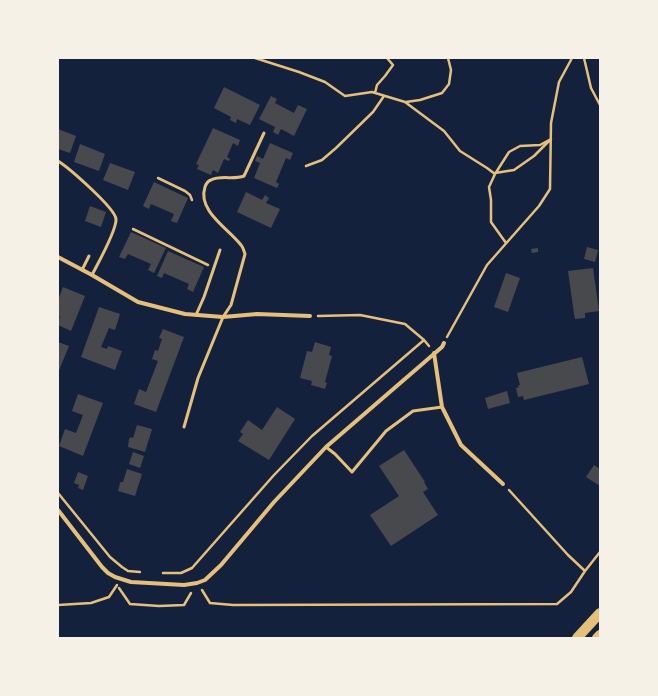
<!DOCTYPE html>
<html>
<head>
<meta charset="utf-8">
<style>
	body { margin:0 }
	#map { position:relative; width:658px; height:696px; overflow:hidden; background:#14213d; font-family:Lora,serif }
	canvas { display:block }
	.frame { position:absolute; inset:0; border:59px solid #f6f1e7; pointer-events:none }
</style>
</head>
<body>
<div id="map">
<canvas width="658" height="696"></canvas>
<div class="frame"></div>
</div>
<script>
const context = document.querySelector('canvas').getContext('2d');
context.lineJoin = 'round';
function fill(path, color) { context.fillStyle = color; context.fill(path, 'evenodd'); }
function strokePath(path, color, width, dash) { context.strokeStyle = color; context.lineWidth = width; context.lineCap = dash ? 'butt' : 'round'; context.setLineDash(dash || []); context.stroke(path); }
const building = new Path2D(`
	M224,87L260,105L250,125L237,119L236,123L230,120L231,117L214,108Z
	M271,96L277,99L275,103L294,113L298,105L307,109L294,136L281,129L278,135L273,132L275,127L259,119Z
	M213,128L240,140L238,146L233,143L227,157L230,159L229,161L224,159L218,173L213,170L211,175L197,169L199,165L196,164Z
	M58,129L76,136L70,153L58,149Z
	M270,143L293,153L290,160L286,158L276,182L279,184L277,188L254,178L260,163L255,161L257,156L263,159Z
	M80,144L105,154L99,171L74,162Z
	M110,163L135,172L128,190L103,180Z
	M154,182L188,198L177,223L171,221L174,214L151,204L149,209L143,206Z
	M246,192L262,200L265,195L269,198L266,203L280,209L271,228L237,212Z
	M90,206L106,212L101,227L85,221Z
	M131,232L166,248L154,273L148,270L151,264L128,254L125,259L119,257Z
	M587,247L598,250L595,262L584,259Z
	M538,248V252L532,253L531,249Z
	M168,251L204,267L193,292L187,289L189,284L164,273L162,278L157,276Z
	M593,268L599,311L585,313V318L575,319L574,314L568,271Z
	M506,273L520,278L508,312L494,307Z
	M63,287L85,296L71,331L58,325V321L60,317L58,316V300Z
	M99,307L120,314L115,330L109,328L101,347L107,349L108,346L122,351L115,370L81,357Z
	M163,329L184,337L156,412L134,404L139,389L146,392L158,361L152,359L155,350L158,351L162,339L159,338Z
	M58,342L69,346L58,373Z
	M315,342L331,347L329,355L332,356L325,382L327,383L325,389L311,385L312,381L300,378L307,351L312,352Z
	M582,357L589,384L524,400L523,396L518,397L516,388L519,387L518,385H520L517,373Z
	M507,391L510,403L488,409L485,398Z
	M78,394L103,403L83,456L59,446L65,429L76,433L83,415L72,411Z
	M277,407L295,419L269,460L238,441L243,434L240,432L248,420L262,430Z
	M137,425L152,429L145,452L128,447L129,439L131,437L133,438Z
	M404,450L425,482H424L428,489L423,492L438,515L391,546L370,515L399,496L379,466Z
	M133,452L144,456L140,468L129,464Z
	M594,465L600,469V486L586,477Z
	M127,469L142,474L135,496L118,491L120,483L121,482H123Z
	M78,472L88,476L83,490L78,488L79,485L74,483Z`);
const path = new Path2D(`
	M255,58L299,72L325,82L345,96L372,92L405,102L444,131L460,151L487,168L495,174L489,187L491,200V222L506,243
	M584,58L591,88L600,105
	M375,93L377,85L385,76L393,65L387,58
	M406,102L420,100L442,93L449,84L451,70L448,58
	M306,166L322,160L336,148L373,112L384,96
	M495,173L514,170L534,156L549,141
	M495,174L509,152L520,146L540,145L551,139
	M158,178L185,191L190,195L192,200
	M133,229L208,265
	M318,316L360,315L405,324L424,340L429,346
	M447,337L487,265L539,206L550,189L551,123L559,82L572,58
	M509,490L568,555L585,571
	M58,493L110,557L122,567L128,571L140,572
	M163,573H181L192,568L274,475L312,436L424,340
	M119,588L130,604L159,606L184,605L191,593
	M202,590L210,603L233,605L557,604L571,592L585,571L600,552
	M58,605L91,603L109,597L117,585`);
const service = new Path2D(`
	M58,161C69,168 115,208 116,219C117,230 97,265 92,275
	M82,270L89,256
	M196,315L204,297L220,250
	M184,427L198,378L223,317L231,305L245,254C244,251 243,247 241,245C229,229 197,211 205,187C206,184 208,181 211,180C220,175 234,180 244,176L264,133
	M326,447L335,454L352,472L386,431L413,411L442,407`);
const minor = new Path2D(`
	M58,257L92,275L138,302L185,314L223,317L257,314L310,316
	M434,353L442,407L461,445L503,484
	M58,510L102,567L108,573L115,577L131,582L184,585L197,583L205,580L221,565L274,502L326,447L442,347L444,343`);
const primary = new Path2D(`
	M577,638L600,613
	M597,638L600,635`);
fill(building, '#48494c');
strokePath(path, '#e5c07b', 2.5);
strokePath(service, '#e5c07b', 3);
strokePath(minor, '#e5c07b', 4);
strokePath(primary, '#e5c07b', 10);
</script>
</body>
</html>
